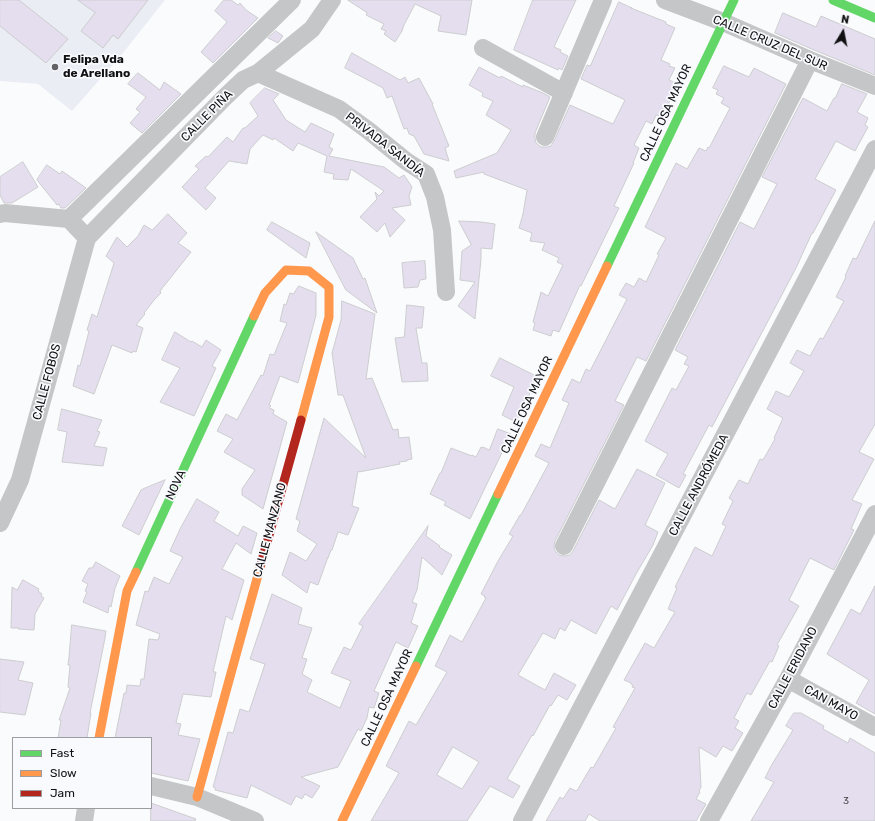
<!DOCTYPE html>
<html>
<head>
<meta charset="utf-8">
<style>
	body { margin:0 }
	#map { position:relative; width:875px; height:821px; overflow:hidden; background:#fafbfd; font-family:Rubik,sans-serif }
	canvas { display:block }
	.legend { position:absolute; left:12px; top:737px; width:140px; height:72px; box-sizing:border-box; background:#f9fafe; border:1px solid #9c9da0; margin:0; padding:5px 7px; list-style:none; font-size:12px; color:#111113 }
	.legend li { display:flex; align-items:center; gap:8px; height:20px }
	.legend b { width:20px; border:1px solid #9c9da0 }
	.north { position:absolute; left:823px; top:12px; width:40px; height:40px; -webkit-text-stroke:3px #f9fafe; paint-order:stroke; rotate:10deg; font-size:11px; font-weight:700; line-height:16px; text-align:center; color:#111113 }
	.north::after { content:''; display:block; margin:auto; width:14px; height:18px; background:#111113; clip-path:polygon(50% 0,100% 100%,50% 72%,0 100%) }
</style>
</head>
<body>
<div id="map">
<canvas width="875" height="821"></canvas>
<ul class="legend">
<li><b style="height:5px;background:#63d668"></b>Fast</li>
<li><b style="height:5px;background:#ff974d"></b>Slow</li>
<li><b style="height:5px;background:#b3261e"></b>Jam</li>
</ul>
<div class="north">N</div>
</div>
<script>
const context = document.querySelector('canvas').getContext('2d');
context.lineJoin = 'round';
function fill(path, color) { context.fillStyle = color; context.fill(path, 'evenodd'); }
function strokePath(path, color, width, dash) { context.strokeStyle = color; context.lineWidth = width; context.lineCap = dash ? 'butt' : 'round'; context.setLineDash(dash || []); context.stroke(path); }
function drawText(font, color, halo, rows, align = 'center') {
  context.font = font + ' Rubik,sans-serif'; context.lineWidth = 3.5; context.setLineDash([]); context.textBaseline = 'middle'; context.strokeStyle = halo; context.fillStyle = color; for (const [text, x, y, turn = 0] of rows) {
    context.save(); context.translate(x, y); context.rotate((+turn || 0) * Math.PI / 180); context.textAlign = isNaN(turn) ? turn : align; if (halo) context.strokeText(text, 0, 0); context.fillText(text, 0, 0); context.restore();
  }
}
const built = new Path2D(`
	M0,0H165L123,53L72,111L38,84L0,81Z`);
const building = new Path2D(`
	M0,0H19L68,39L46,63L0,26Z
	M78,0H148L118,39L113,35L103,48L81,31L95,13Z
	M224,0H231L238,5L240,3L246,10L258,18L213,63L201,52L227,22L215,11Z
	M348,0H472L466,35L438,31L441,16L415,4L404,25L402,31L395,42L384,34L386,31L381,29L384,24L366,15L367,13Z
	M533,0H576L554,47L561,50L560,52L568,56L562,70L559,68L558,70L514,50Z
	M619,2L632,8H631L666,22V24L675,28L661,60L670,64L669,66L675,68L669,80L678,84L662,117L656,115L652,124L646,121L634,145L639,148L633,163H634L614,206L619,208L581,286L580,285L559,332L553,330L551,336L533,330L535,323L533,322L541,292L548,296L563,265L557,262L559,258L542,250L545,243L530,241L532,233L519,228L523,214L527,190L484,174V172L456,178L454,171L497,153L511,130L486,115L493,101L482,96L483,93L469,85L479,67L500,78L501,76L523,87V85L543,93L550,97L535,133V138L536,143L541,147H547L551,146L554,141L570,105L613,124L625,100L581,79L587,65L590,66Z
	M783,13L816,27L821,16L875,39V75L814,50L775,33Z
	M276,31L283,36L278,43L268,38Z
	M352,53L400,80L405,77L408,83L419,78L433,104H432L449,146L445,148L449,161L424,154L414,136L409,134L407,128L404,129L392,96L387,98L383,88L345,68Z
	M724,66L749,77L754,68L786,84L646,361L637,357L615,401L624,405L555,541L554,546L555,551L559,555L565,556L570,555L573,551L599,500L615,509L637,469L665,483L645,525L658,532L653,545L636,574L617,610L611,606L596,634L571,620L565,631L560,628L555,639L543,633L518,675L545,690L554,673L576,685L567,700L558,695L551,706L550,705L533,736L532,735L507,779L520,786L513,798L490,786L467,821H371L399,773L386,766L409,721L416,725L447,672L435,666L450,635L462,642L486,598L484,597L485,596L481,594L498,561L513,536L509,534L520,515H521L549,463L535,456L541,444L550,448L569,403L562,400L572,379L580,383L586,369L590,371L627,299L619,295L626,283L634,287L639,278L646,282L659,255L657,254L666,238L645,227L669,177L676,163L687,169L699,148L706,151L708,147L709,148L730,108L721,103L724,98L716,94L718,90L713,88ZM453,747L479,762L462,789L437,775Z
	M138,73L160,90L164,82L181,94L142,133L130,123L140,112L136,109L146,97L128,84Z
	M842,84L867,94L857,112L868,118L865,125L868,127L855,151L836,141L815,179L836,190L813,233H812L796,268L712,427L709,425L683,474L686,475L679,488L656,475L668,454L645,441L672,388L676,390L689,366L684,364L688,357L675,350L740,222L754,229L777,184L762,177L803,98L827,111L834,98H835Z
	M265,88L279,94L273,100L286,120L305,132L311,123L334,134L329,147L333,149L329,156L384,167L399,178L404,175L412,187L409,196L411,205L392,208L405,220L390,237L385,223L377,232L360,217L377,199L375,192L379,196L384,191L351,169L348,180L333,179L334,174L324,172L327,156L298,143L293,151L274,138L273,140L263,135L250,149L247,164L229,161L205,188L216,198L206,210L182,187L199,169L195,166L206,156L208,157L227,137L233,142L243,128H245L258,116L250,103Z
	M23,162L38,187L12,203H4L0,195V177Z
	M47,165L60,174L62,171L86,188L65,208H61L59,204L57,205L37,180Z
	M168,214L187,233L178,243L191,252L160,291L161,293L155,299L144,313L145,314L136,325L143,328L136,352L133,351L132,353L112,345L94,394L73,386L78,365L80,366L89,331L87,330L92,314L97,317L114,263L106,256L117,237L127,247L138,236L144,225L152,230Z
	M459,221L481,222L495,224L492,249L481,248V259L475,319L458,306L475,282L460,280L462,251L471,245Z
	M875,221V424L859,452L874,459L852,500L862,504L851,529L854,530L834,570L810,558L789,600L799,606L777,645L779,646L772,662L770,661L751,695L747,693L734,718L739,721L735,728L743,733L732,751L723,746L716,757L699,747L701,787L699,791L700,792L696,799L706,804L696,821H600L589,814L585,821H546L560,797L563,799L570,788L576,791L578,789L591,767L593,768L616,728L613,727L635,688L632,687L633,685L631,684V683L624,680L645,643L654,648L675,612L668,609L677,588L675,587L695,547L712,556L726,526L722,524L733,501L729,498L739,480L748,484L760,459L763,460L775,439L774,438L783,418L767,409L776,391L789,397L804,371L790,363L797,350L810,356L820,338L823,339L844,301L836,297L846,277L845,276L853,258L856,259Z
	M272,222L310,243L306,258L267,230Z
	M316,232L353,258L363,279L365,278L377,313L346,290Z
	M425,261L426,279L420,280L418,287L404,288L402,263Z
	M299,286L316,293V315L298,383L280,376L269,405L271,406L269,408L274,410L273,414L287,422L263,509L242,495V489L255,470L224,452L233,439L217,431L226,414L237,420L261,375L263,376L270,354L274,355L287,323L280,321L284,304L286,305L290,293L293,294Z
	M342,301L375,314L366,379L372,378L393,430L398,429L399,438L409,437L412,459L407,460V461L399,462L400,464L359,472L358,471L352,506L359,508L348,535L338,532L332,550H331L328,558V557L318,585L310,582L307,593L282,575L290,552L306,561L317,544L297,531L300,521L296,519L324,418L366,458L343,395H338L332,353L341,320Z
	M407,305L424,307L422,328H416L422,363H427L428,381L402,382L395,338L404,337Z
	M175,332L191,342L192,341L202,347L206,340L221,350L212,366L216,368L194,416L160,402L180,368L162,360Z
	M500,358L536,376L529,396H528L516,422L502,415L514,387L491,376Z
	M62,409L102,420L97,431L100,432L94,446L107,448L103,466L62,462L67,432L58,430Z
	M498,429L511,434L470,519L444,505L446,502L430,494L440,473H441L451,448L472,456V455L476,457L481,447L483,448V447L489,450Z
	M165,480L139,535L122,526L141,490Z
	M197,499L219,512L214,521L238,536L243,526L257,533L251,554L236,543L222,569L244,580L232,620L226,616L213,672H216L211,697L183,694L176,723L181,724L178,735L200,739L188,781L151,773V738H115L124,693H126L127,685L140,686L141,679H144L149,639L158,640L160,634L136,625L145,591L148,592L154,577L169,584L183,557L170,551L180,529Z
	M428,526L426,536L440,546L439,547L452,555L442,575L422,557L417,590L412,602L417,604L411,623L418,626L408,648L396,642L374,691L379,693L374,708L369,707L367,718L361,731L358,729L338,767L301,777L320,786L312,798L305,794L302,799L296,796L291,805L251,785L247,798L215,790V787H213L228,732L233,733L240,709L249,712L265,664L250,659L272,594L302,608L298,624L312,628L302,658L307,659L302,674L312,680L307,692L340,708L351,681L331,673L344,647L351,650L363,626L359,624Z
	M96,562L120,576L115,588L111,607L109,606L108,613L83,602L87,592L85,591L88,584L82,581L89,568H92Z
	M23,580L39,589L38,591L42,594L41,596L44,598L35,614L34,630L18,629L19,628H11L12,587L17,590Z
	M875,586V714L856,703L869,680L827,654L851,609L860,614Z
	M72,625L106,631L105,638L90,713H91L87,738H58L61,720H59L70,688L68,687L70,665H68L69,657Z
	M0,659L24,662L18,680L33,683L25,715L0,712Z
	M794,713H801L824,726L823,729L848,743L850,738L875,753V821H751L774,782L765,778L771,766L793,730L786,726Z
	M151,803L196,819L195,821H151Z`);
const street = new Path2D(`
	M665,0L723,22L810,60L875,86
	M483,48L564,93
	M258,73L339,109L369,131L406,161L426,174L435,197L442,230L446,292
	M545,137L603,0
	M0,214L5,213L69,219L87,238
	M69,219L292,0
	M0,523L20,480L87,238L225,97L243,80L258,73L312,29L332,0
	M564,546L810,60
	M788,679L875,727
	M151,786L197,797L255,821
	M84,821L86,808
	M522,821L875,149
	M709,821L788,679L875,514`);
const fast = new Path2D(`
	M833,0L875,18
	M607,266L734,0
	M136,572L254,316
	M416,666L498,494`);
const slow = new Path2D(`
	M254,316L265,293L286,270L309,271L329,287V317L301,420
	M498,494L607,266
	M99,738L127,591L136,572
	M197,797L261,564
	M342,821L416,666`);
const jam = new Path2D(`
	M261,564L301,420`);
const markers = [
	[55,67,4,"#636365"]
];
const numberNames = [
	["3",846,801]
];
const streetNames = [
	["CALLE CRUZ DEL SUR",770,43,23],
	["CALLE OSA MAYOR",666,113,-65],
	["CALLE PIÑA",207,116,-45],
	["PRIVADA SANDÍA",385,145,38],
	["CALLE FOBOS",47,382,-75],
	["CALLE OSA MAYOR",527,405,-65],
	["NOVA",176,485,-65],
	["CALLE ANDRÓMEDA",699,485,-62],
	["CALLE MANZANO",270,530,-75],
	["CALLE ERIDANO",793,668,-62],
	["CALLE OSA MAYOR",387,698,-65],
	["CAN MAYO",831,703,29]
];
const poiNames = [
	["Felipa Vda",63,60],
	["de Arellano",63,74]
];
fill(built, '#eaedf4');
fill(building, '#e4deee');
strokePath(building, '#cdcdcf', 1);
strokePath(street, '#c5c6c7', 18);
strokePath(fast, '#63d668', 9);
strokePath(slow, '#ff974d', 9);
strokePath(jam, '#b3261e', 9);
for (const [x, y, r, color] of markers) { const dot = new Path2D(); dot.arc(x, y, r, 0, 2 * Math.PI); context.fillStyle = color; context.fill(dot); strokePath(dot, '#f9fafe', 1.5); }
drawText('10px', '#46444a', null, numberNames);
drawText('12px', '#111113', '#f9fafe', streetNames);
drawText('bold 12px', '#111113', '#f9fafe', poiNames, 'left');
</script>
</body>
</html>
